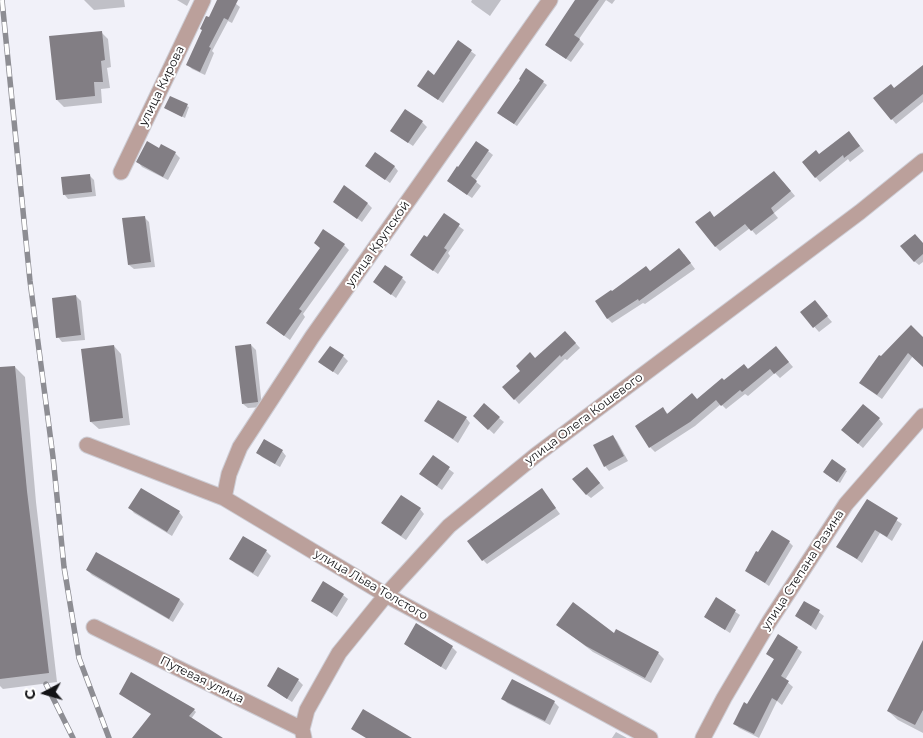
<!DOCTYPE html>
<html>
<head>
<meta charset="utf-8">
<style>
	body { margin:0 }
	#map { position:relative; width:923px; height:738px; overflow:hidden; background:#f1f1f9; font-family:Montserrat,sans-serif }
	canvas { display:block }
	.north { position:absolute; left:20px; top:668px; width:50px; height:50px; -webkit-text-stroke:4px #fff; paint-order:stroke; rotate:264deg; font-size:14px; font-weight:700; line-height:20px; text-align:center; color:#131316 }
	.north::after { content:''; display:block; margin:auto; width:18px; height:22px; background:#131316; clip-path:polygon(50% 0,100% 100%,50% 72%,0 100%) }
</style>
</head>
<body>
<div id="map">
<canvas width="923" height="738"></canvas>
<div class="north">С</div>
</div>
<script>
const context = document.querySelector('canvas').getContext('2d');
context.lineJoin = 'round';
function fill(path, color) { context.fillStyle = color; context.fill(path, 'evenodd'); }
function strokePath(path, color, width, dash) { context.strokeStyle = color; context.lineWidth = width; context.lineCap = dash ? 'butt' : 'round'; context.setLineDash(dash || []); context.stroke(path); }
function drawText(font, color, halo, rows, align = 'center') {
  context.font = font + ' Montserrat,sans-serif'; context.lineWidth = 4; context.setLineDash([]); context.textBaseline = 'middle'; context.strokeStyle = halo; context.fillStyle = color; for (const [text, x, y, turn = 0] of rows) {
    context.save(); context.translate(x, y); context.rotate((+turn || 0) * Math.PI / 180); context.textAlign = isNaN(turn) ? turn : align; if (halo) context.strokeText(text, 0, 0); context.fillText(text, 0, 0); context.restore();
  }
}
const shadow = new Path2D(`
	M124,0L125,7L94,10L84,0Z
	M177,0H190L187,6Z
	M219,0H231L240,7L232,23L228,21L212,51L214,53L205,75L192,69L188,65Z
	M472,0H501L490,16L476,6L471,2Z
	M579,0H606L579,39L584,44L571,62L551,49Z
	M606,0H615L612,4Z
	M101,32L108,39L111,67L107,68L110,88L101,89L102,103L64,107L57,100Z
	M458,42L476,55L443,103L424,90Z
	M923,67V102L896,124L875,99L894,89Z
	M522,80L543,82L547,85L517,126L502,116Z
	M170,98L189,107L185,118L165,108Z
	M422,122L427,127L413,146L397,135Z
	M853,137L864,151L850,162L848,159L820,182L803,163Z
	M488,151L493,155L475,181L481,186L472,198L453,185Z
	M175,153L180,158L168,180L142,167L138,162Z
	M367,166H394L398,171L390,183Z
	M90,176L94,180L96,196L68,199L64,194Z
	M779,177L795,196L774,213L778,218L756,235L750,228L720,251L715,246V218Z
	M334,201L368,204L372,208L362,222Z
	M444,215L464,230L448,253L450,256L438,274L412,255L427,238Z
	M144,217L149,222L155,267L134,269L129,265Z
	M923,244V262L919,265L914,261Z
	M344,245L349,250L303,314L305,317L290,340L272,327Z
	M684,254L695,269L645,304L643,303L612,323L608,319L596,301Z
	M402,278L406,282L396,298L375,282Z
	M76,296L81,301L85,340L62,342L58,337Z
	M819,307L832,322L819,332L802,313Z
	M570,337L580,348L567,360L565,359L519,404L504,387L535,359Z
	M923,338V366L913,356L882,399L865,387Z
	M251,345L256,350L262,407L248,408L243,404Z
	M114,346L121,354L130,425L99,429L91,422Z
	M780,352L793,367L780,378L775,373L748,396L745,394L726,409L721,404L695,426L655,452L650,447L663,409L668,414L697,400L724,381Z
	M343,356L348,361L338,375L325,366Z
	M15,367L25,377L36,502L57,682L3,689L0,686V368Z
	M474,416L499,418L504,422L494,434Z
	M466,418L470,423L458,443L426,421Z
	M879,419L883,424L863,448L848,435Z
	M613,436L617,441L628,461L609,471L605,466Z
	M282,451L286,456L280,467L262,457L258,453Z
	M433,457L454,473L442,490L425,478Z
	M845,470L847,471L840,483L826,474Z
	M592,473L604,488L591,498L586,494Z
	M542,490L560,514L487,564L483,560Z
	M868,501L902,524L892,541L880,533L862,563L838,546Z
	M130,508L179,512L183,517L172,536L134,513Z
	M420,509L424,514L406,540L387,527Z
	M243,537L266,551L271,556L258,577L235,563L231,559Z
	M789,542L793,546L769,586L746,570L759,554Z
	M87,570L180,600L184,604L173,622L92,575Z
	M343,595L348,599L337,617L313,601Z
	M716,599L740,615L730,633L705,617Z
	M805,602L824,616L816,630L797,616Z
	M416,625L452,647L457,652L446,670L410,648L405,644Z
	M558,625L615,635L658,653L664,659L651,683L593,652Z
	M923,642V733L898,720L888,711Z
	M797,648L802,652L785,680L793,687L782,705L777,701L759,738L739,728L735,724L748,705L775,660L767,654Z
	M132,674L194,710L196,712L191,719L221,738H133L152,714Z
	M298,680L303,685L292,702L268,686Z
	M503,698L554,702L559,707L550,725L507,703Z
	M616,732L627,738H612Z`);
const building = new Path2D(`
	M217,0H238L228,20L224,18L209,47L211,48L200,72L186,65L202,30L200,29L206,16L209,17Z
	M575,0H599L574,35L580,39L566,59L545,45Z
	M102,31L105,60L101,61L103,82H94L95,96L56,100L49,36Z
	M458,40L472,50L438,100L417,86L428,70L434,75Z
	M923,65V94L891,120L873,98L891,84L894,88Z
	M526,68L544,81L514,124L497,113L520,80L519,79Z
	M170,96L188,104L182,117L164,108Z
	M405,109L423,121L408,143L390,131Z
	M849,131L860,146L844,158L843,155L815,178L802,162L816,150L819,154Z
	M147,141L159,148L161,144L176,152L163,177L136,162Z
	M476,141L489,150L471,176L477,181L467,195L447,181L457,166L458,167Z
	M375,152L395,166L385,180L365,166Z
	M774,171L791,191L771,208L774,213L751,231L745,224L715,247L695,222L710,211L714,217Z
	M90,174L92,192L63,195L61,177Z
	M344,185L368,203L357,219L333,202Z
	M444,213L460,224L444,248L447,250L433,271L410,255L424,235L427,237Z
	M145,216L151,262L128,265L122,218Z
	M323,229L345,244L299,309L302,311L284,336L266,323L320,248L314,243Z
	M915,234L923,243V254L914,262L900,246Z
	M679,248L691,263L639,301L638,299L607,319L595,301L611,290L612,291L646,266L650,271Z
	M385,265L403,277L391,295L373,282Z
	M76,295L81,335L56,338L52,298Z
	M815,300L828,316L813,328L800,312Z
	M911,325L923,337V367L908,353L877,395L859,383L879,355L881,356Z
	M565,331L576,343L561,357L560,355L514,400L502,387L520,371L516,366L530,352L535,358Z
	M251,344L258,402L242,404L235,346Z
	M114,345L123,418L90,422L81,349Z
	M330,346L344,355L333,372L318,362Z
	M776,346L789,362L774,374L770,369L742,392L740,390L721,406L716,400L690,422L649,448L635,426L663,407L667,414L692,393L697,399L722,378L724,380L744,364L748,369Z
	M15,366L27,491L49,673L0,679V367Z
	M438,400L467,417L453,439L424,421Z
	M484,403L500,417L488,430L473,416Z
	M863,404L880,418L858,444L841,430Z
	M613,435L624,456L604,467L593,445Z
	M264,439L283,450L275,464L256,453Z
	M433,455L450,467L437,486L419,474Z
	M832,459L846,469L837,482L823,472Z
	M587,467L600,483L586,495L572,479Z
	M141,488L180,511L167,532L128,508Z
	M542,488L556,508L482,561L467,541Z
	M401,495L421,508L401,536L381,523Z
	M867,499L898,518L887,537L875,530L857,559L836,547Z
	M772,530L790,541L765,583L745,571L756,551L758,552Z
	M243,536L267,550L253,573L229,559Z
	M96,552L180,599L169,619L86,570Z
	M323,581L344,594L332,613L311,601Z
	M716,597L736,610L725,630L704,617Z
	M804,601L820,610L811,626L795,616Z
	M573,602L614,633L616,629L659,652L645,678L586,646L556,625Z
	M416,623L453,646L441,667L404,644Z
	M778,634L798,647L781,676L789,681L777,701L772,698L754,734L733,724L744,702L747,704L774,659L766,654Z
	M923,640V710L915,725L887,711Z
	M278,667L299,679L287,699L267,686Z
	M131,672L195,709L189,716L223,738H132L151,714L119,694Z
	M512,679L555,701L545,721L501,699Z
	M363,709L412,738H366L351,729Z`);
const street = new Path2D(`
	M121,172L203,0
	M87,445L224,498L386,595L650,738
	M224,498L229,474L240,447L312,337L550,0
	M94,627L302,729L304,738
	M302,729L307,710L339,653L386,595L449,526L536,455L860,212L923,161
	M703,738L724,698L769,622L846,504L923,416`);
const rail = new Path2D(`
	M2,0L30,281L53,457L64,567L79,658L109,738
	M46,684L73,738`);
const streetNames = [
	["улица Кирова",162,86,-64],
	["улица Крупской",378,244,-55],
	["улица Олега Кошевого",584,419,-37],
	["улица Степана Разина",803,570,-57],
	["улица Льва Толстого",371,585,30],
	["Путевая улица",202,680,26]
];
fill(shadow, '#0003');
fill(building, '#827e84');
strokePath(street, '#cdcdd5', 17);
strokePath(street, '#bba09b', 15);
strokePath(rail, '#8d8d93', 5.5);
strokePath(rail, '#fff', 4, [11]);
drawText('12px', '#131316', '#fff', streetNames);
</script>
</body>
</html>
